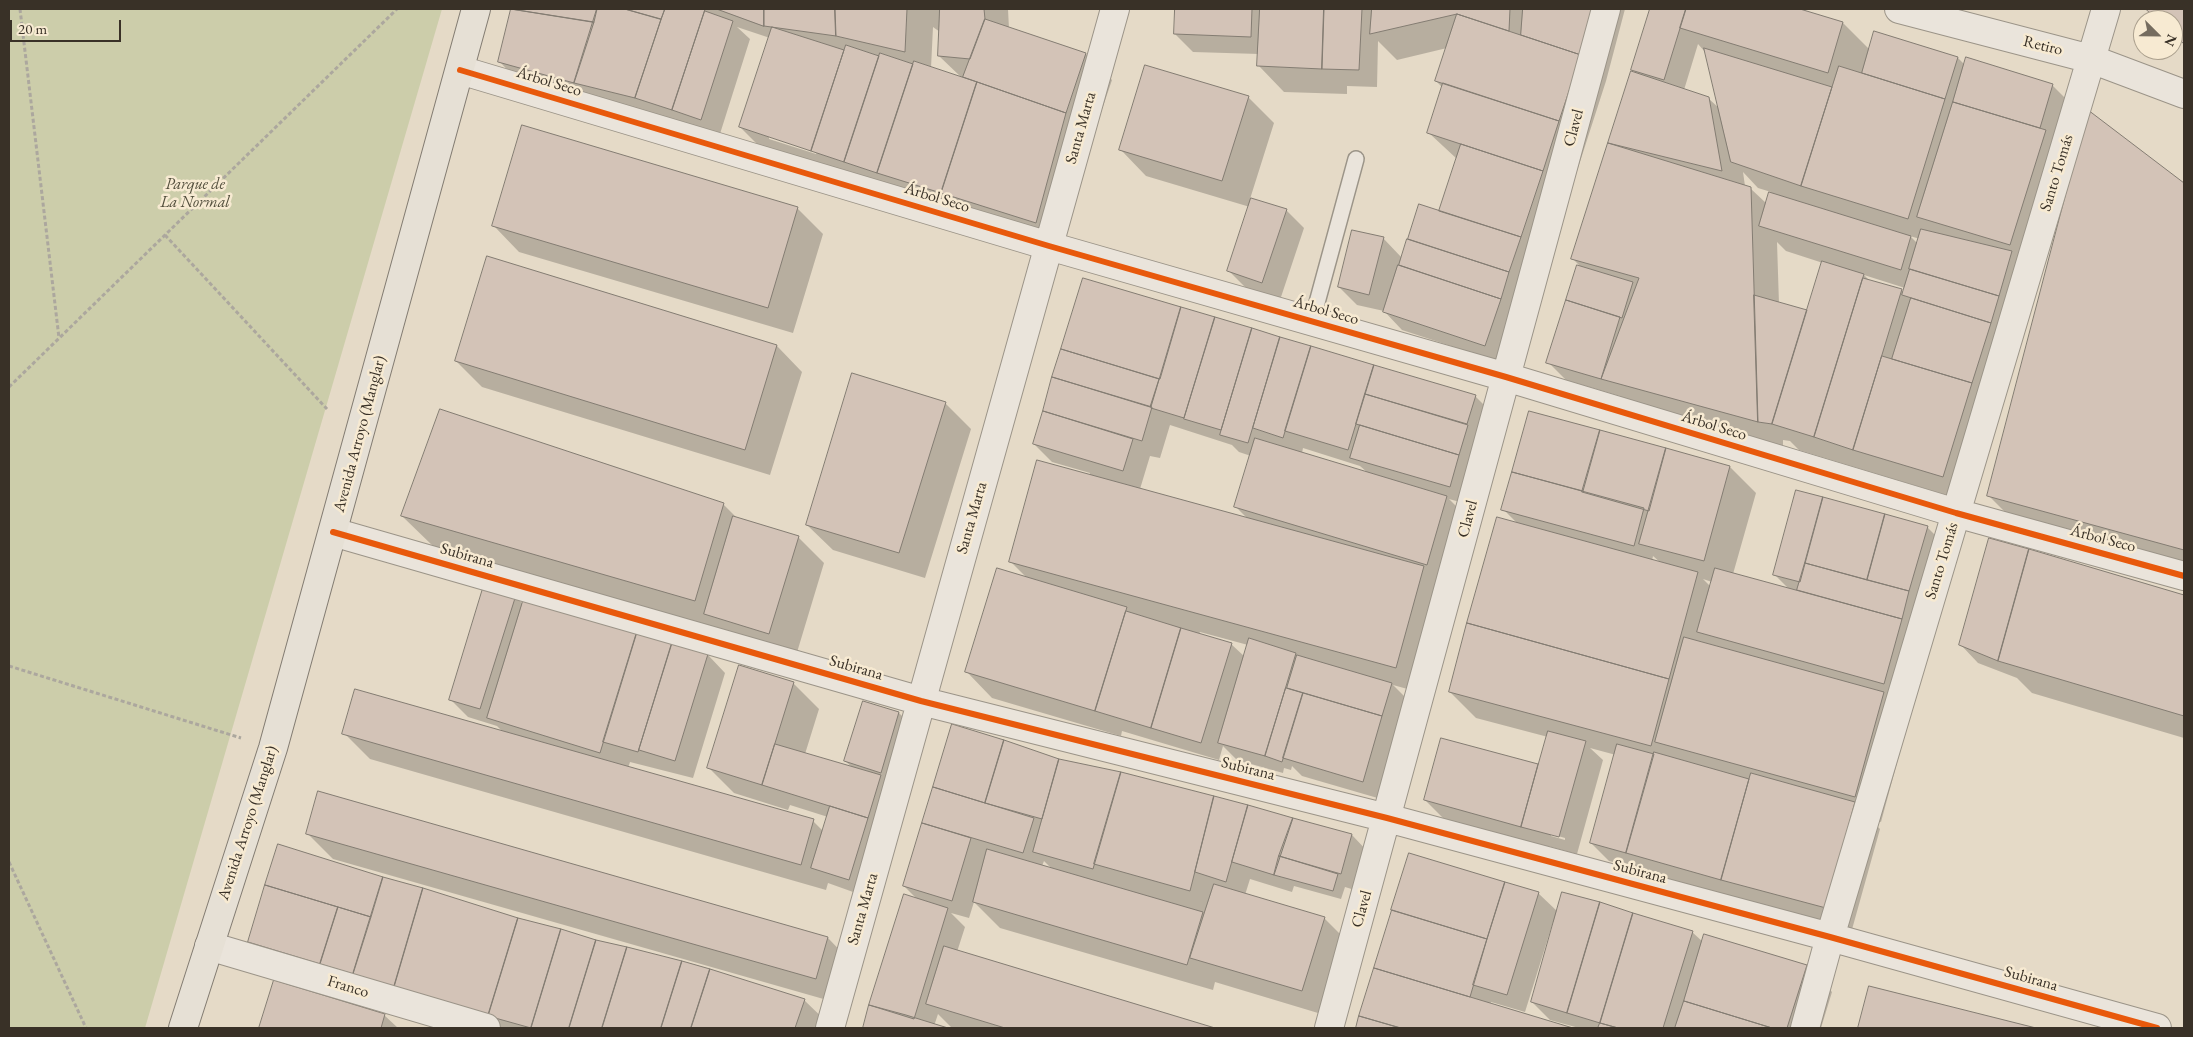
<!DOCTYPE html>
<html>
<head>
<meta charset="utf-8">
<style>
	body { margin:0 }
	#map { position:relative; width:2193px; height:1037px; overflow:hidden; background:#e5dac7; font-family:"EB Garamond",serif }
	canvas { display:block }
	.frame { position:absolute; inset:0; border:10px solid #393127; pointer-events:none }
	.north { position:absolute; left:2133px; top:10px; width:50px; height:50px; box-sizing:border-box; background:#f7ead2; border:1px solid #aba08e; border-radius:50%; rotate:113deg; font-size:14px; font-weight:700; line-height:20px; text-align:center; color:#393127 }
	.north::after { content:''; display:block; margin:auto; width:18px; height:22px; background:#756c5f; clip-path:polygon(50% 0,100% 100%,50% 72%,0 100%) }
	.scale { position:absolute; left:10px; top:20px; width:111px; height:22px; box-sizing:border-box; border:2px solid #393127; border-top:0; padding-left:6px; font-size:15px; line-height:18px; white-space:nowrap; color:#393127; -webkit-text-stroke:4px #f7ead2; paint-order:stroke }
</style>
</head>
<body>
<div id="map">
<canvas width="2193" height="1037"></canvas>
<div class="frame"></div>
<div class="north">N</div>
<div class="scale">20 m</div>
</div>
<script>
const context = document.querySelector('canvas').getContext('2d');
context.lineJoin = 'round';
function fill(path, color) { context.fillStyle = color; context.fill(path, 'evenodd'); }
function strokePath(path, color, width, dash) { context.strokeStyle = color; context.lineWidth = width; context.lineCap = dash ? 'butt' : 'round'; context.setLineDash(dash || []); context.stroke(path); }
function drawText(font, color, halo, rows, align = 'center') {
  context.font = font + ' "EB Garamond",serif'; context.lineWidth = 5; context.setLineDash([]); context.textBaseline = 'middle'; context.strokeStyle = halo; context.fillStyle = color; for (const [text, x, y, turn = 0] of rows) {
    context.save(); context.translate(x, y); context.rotate((+turn || 0) * Math.PI / 180); context.textAlign = isNaN(turn) ? turn : align; if (halo) context.strokeText(text, 0, 0); context.fillText(text, 0, 0); context.restore();
  }
}
const green = new Path2D(`
	M9,9H442L145,1028H9Z`);
const shadow = new Path2D(`
	M512,9H1008L1009,29L1086,54L1112,80L1092,139L1062,248L766,153L740,127L770,38L737,27L750,39L719,137L517,80L500,62ZM933,27L940,32L939,56L961,77L931,68ZM769,136L817,152L816,154L769,139Z
	M1176,9H1625L1606,81L1569,196L1503,363L1402,330L1384,311L1357,305L1339,287L1383,238L1402,258L1420,206L1439,212L1457,159L1429,133L1443,88L1436,81L1447,48L1397,60L1378,41L1377,87L1347,86V94L1284,92L1259,66V54L1193,52L1175,34Z
	M1651,9H1796L1843,23L1870,50L1958,58L1965,65L2052,85L2070,103L1969,502L1799,450L1790,441L1783,440V446L1628,404L1620,396L1566,380L1548,362L1582,268L1572,258L1631,73L1637,75L1633,70ZM1698,44L1706,53L1720,109L1708,98L1684,90ZM1743,172L1758,188L1771,192L1767,204L1750,188L1745,186ZM1910,236L1920,239L1918,244ZM1777,242L1786,251L1823,263L1807,313L1779,304ZM1864,275L1905,288L1904,292L1870,281Z
	M2148,9H2184V44L2173,34V20H2159Z
	M1248,97L1274,123L1250,199L1286,210L1304,228L1280,300L1246,288L1229,271L1250,207L1146,176L1121,150Z
	M2089,112L2184,184V573L2021,528L1988,495Z
	M797,208L823,234L793,333L519,252L494,226Z
	M1083,279L1475,396L1493,414L1467,504L1449,499L1472,522L1422,693L1393,685L1410,702L1381,799L1302,776L1292,766L1291,770L1284,768L1283,773L1237,760L1223,746L1219,760L1122,731L1121,736L992,698L967,672L1027,578L1010,561L1089,476L1090,473L1052,462L1034,444ZM1170,425L1232,445L1239,452L1251,456L1236,507L1248,519L1140,489L1150,456L1160,458ZM1303,448L1360,466L1368,473L1302,453ZM1200,632L1248,645L1245,657L1231,644L1199,634Z
	M777,346L802,372L770,475L482,387L456,361Z
	M945,403L971,429L925,578L833,550L807,525Z
	M1530,412L1730,467L1756,493L1733,574L1789,589L1774,574L1927,527L1945,545L1909,719L1881,822L1870,819L1880,829L1851,933L1653,879L1644,869L1609,861L1591,843L1616,755L1590,748L1603,760L1577,854L1548,846L1547,852L1451,826L1425,800L1442,739L1539,767L1548,737L1476,718L1450,692L1517,523L1503,509ZM1653,556L1661,563L1652,561ZM1703,579L1712,582L1711,587ZM1551,834L1565,838V840L1551,836Z
	M723,504L738,519L798,537L824,563L795,659L435,548L402,516Z
	M2028,550L2184,596V738L2032,693L2017,678L1978,663L1961,645Z
	M515,596L523,604L524,600L708,655L725,673L693,778L630,762L628,768L813,821L823,831L828,817L790,805L788,810L734,793L708,767L793,683L819,709L805,754L853,768L845,761L864,703L899,713L917,731L867,897L828,883L826,890L370,759L344,733L503,732L497,726L468,717L450,699Z
	M953,726L1059,760L1121,774L1352,835L1369,853L1358,891L1345,887L1341,899L1294,886L1292,892L1250,879L1245,895L1324,918L1350,944L1328,1016L1215,982L1213,990L1000,928L974,902L969,918L951,913L965,927L957,952L1210,1028H952L938,1014L934,1026L942,1028H864L871,1005L918,900L904,886ZM1044,861L1052,869L1042,866Z
	M307,833L828,938L853,964L841,1004L333,859Z
	M1410,854L1538,893L1558,912L1692,932L1703,942L1806,966L1832,992L1821,1028H1579L1550,1020L1532,1002L1555,923L1553,922L1525,1012L1491,1002L1490,1005L1569,1028H1357Z
	M518,919L709,970L804,1000L830,1025L829,1028H474L267,959L249,941Z
	M275,981L384,1015L398,1028H261Z
	M1870,987L2031,1028H1859Z`);
const building = new Path2D(`
	M511,9L594,22L574,83L498,62Z
	M511,9H597L594,22Z
	M597,9H625L661,19L635,98L574,83Z
	M625,9H665L661,19Z
	M665,9H705L672,110L635,98Z
	M717,9H764V26Z
	M764,9H835L836,36L764,26Z
	M835,9H907L905,52L836,36Z
	M940,9H984L985,19L970,59L938,56Z
	M1175,9H1252L1251,37L1174,34Z
	M1260,9H1324L1322,69L1257,66Z
	M1324,9H1362L1359,70L1322,69Z
	M1372,9H1510L1509,31L1457,14L1370,34Z
	M1523,9H1593L1581,55L1521,35Z
	M1650,9H1686L1664,80L1631,70Z
	M1686,9H1800L1843,22L1828,73L1680,28Z
	M2146,9H2184V44L2173,34V20H2158Z
	M705,11L733,21L701,120L672,110Z
	M1457,14L1581,55L1559,121L1435,81Z
	M985,19L1086,53L1066,113L963,77Z
	M772,27L844,50L811,151L739,127Z
	M1874,31L1958,57L1945,99L1862,73Z
	M846,45L879,56L844,162L811,151Z
	M1704,48L1832,87L1801,186L1731,162Z
	M880,53L913,64L877,173L844,162Z
	M1966,57L2053,84L2040,128L1953,102Z
	M914,61L977,82L941,193L877,173Z
	M1145,65L1249,96L1222,181L1119,150Z
	M1839,66L1945,99L1908,219L1801,186Z
	M1631,71L1709,97L1722,171L1608,143Z
	M977,82L1066,113L1036,223L941,193Z
	M1443,83L1559,121L1543,171L1427,133Z
	M1953,102L2046,130L2010,245L1917,217Z
	M2088,110L2184,183V550L1987,496Z
	M522,125L798,207L768,308L492,226Z
	M1608,143L1751,187L1758,422L1601,379L1639,278L1571,259Z
	M1461,144L1543,171L1521,237L1439,211Z
	M1769,192L1911,236L1901,270L1759,226Z
	M1251,198L1287,209L1262,283L1227,271Z
	M1419,204L1521,237L1509,272L1408,239Z
	M1921,229L2012,251L1999,296L1909,269Z
	M1352,230L1384,237L1369,295L1338,287Z
	M1407,239L1509,272L1501,299L1399,265Z
	M487,256L777,345L745,450L455,361Z
	M1822,261L1864,274L1814,437L1772,424Z
	M1398,265L1501,299L1485,346L1383,312Z
	M1577,265L1633,282L1622,318L1566,300Z
	M1910,269L1999,296L1991,323L1902,295Z
	M1083,278L1181,307L1160,379L1061,349Z
	M1863,278L1902,289L1853,450L1814,437Z
	M1754,295L1807,310L1772,424L1758,422Z
	M1911,298L1991,323L1972,383L1892,359Z
	M1566,300L1620,317L1601,379L1546,363Z
	M1181,307L1215,317L1184,418L1151,408Z
	M1215,317L1252,328L1221,430L1184,419Z
	M1252,328L1280,337L1248,443L1220,435Z
	M1280,337L1311,346L1283,438L1253,428Z
	M1311,346L1374,365L1348,450L1285,431Z
	M1061,349L1159,379L1150,407L1052,377Z
	M1882,356L1972,383L1943,477L1853,450Z
	M1374,365L1476,395L1467,424L1365,394Z
	M852,373L946,402L899,553L806,525Z
	M1052,377L1152,407L1142,441L1043,411Z
	M1365,394L1468,425L1459,455L1356,424Z
	M440,409L724,503L695,601L401,516Z
	M1043,411L1133,439L1123,471L1033,444Z
	M1529,411L1600,430L1583,491L1512,472Z
	M1360,425L1459,455L1450,487L1350,458Z
	M1600,430L1666,448L1649,511L1582,492Z
	M1255,438L1447,496L1427,565L1234,507Z
	M1666,448L1730,466L1704,561L1639,544Z
	M1037,460L1424,566L1396,668L1009,562Z
	M1512,472L1644,508L1634,546L1501,510Z
	M1796,490L1823,497L1800,582L1773,575Z
	M1823,497L1885,514L1867,580L1805,563Z
	M1885,514L1928,526L1909,591L1867,580Z
	M733,516L799,536L769,634L704,614Z
	M1497,517L1698,572L1669,679L1467,623Z
	M1989,538L2029,549L1998,661L1959,645Z
	M2029,549L2184,595V716L1998,661Z
	M1805,563L1909,591L1902,619L1797,590Z
	M997,568L1127,607L1095,711L965,672Z
	M1715,568L1902,619L1884,684L1697,632Z
	M484,585L516,595L480,709L449,700Z
	M524,598L637,632L600,753L487,718Z
	M1126,611L1181,628L1151,728L1095,711Z
	M1467,623L1669,679L1651,746L1449,692Z
	M1181,628L1232,643L1201,743L1151,728Z
	M637,632L672,643L638,752L603,742Z
	M1684,637L1884,692L1855,797L1655,742Z
	M1249,638L1296,653L1265,756L1218,743Z
	M672,643L708,654L675,761L639,750Z
	M1297,655L1392,683L1382,716L1287,688Z
	M739,665L794,682L762,785L707,768Z
	M1286,688L1303,693L1282,762L1265,756Z
	M355,689L814,819L801,865L342,734Z
	M1303,693L1382,716L1363,782L1283,758Z
	M863,701L899,712L881,773L844,761Z
	M952,724L1004,740L985,803L933,787Z
	M1548,731L1586,741L1559,837L1521,827Z
	M1441,738L1538,764L1521,827L1424,800Z
	M1004,740L1059,759L1042,819L985,803Z
	M775,744L881,775L868,818L762,785Z
	M1617,744L1654,754L1626,853L1590,843Z
	M1654,752L1749,779L1721,880L1626,853Z
	M1059,759L1121,772L1093,869L1033,852Z
	M1121,772L1214,796L1190,891L1094,864Z
	M1751,773L1855,802L1826,908L1721,880Z
	M933,787L1034,818L1023,853L922,823Z
	M318,791L828,937L816,979L306,834Z
	M1214,796L1248,805L1226,882L1195,872Z
	M1248,805L1293,818L1274,875L1232,862Z
	M830,806L868,818L849,880L811,868Z
	M1293,818L1352,834L1341,874L1279,856Z
	M922,823L971,838L952,901L903,886Z
	M278,844L383,877L371,917L265,885Z
	M987,849L1203,912L1187,965L973,902Z
	M1409,853L1505,882L1487,939L1391,910Z
	M1279,856L1338,874L1333,891L1274,875Z
	M383,877L423,888L394,987L353,974Z
	M1505,882L1539,892L1507,995L1473,985Z
	M1214,884L1325,917L1302,991L1190,958Z
	M265,885L338,907L320,964L248,942Z
	M423,888L518,918L488,1016L394,987Z
	M1562,892L1600,902L1567,1013L1531,1002Z
	M904,894L948,908L914,1019L869,1005Z
	M1600,902L1633,913L1600,1023L1567,1013Z
	M338,907L371,917L353,974L320,964Z
	M1392,910L1487,939L1470,997L1374,968Z
	M1633,913L1693,931L1663,1028H1618L1600,1023Z
	M518,918L561,929L531,1028L488,1016Z
	M561,929L596,940L569,1028H531Z
	M1704,934L1807,965L1787,1028H1772L1684,1001Z
	M596,940L627,947L602,1028H569Z
	M944,946L1215,1028H1005L926,1004Z
	M627,947L682,961L661,1028H602Z
	M682,961L710,969L691,1028H661Z
	M1374,968L1573,1028H1401L1359,1016Z
	M710,969L805,999L795,1028H691Z
	M274,980L385,1014L381,1028H259Z
	M1869,986L2036,1028H1858Z
	M1684,1001L1772,1028H1675Z
	M869,1005L906,1015L948,1028H863Z
	M1359,1016L1400,1028H1356Z
	M1600,1023L1618,1028H1598Z`);
const path = new Path2D(`
	M20,9L59,338
	M165,235L327,409
	M9,387L397,9
	M9,666L241,738
	M9,862L86,1028`);
const lane = new Path2D(`
	M1312,321L1356,159`);
const street = new Path2D(`
	M1899,9L2091,59L2184,94
	M460,70L1049,246L1506,377L1956,513L2184,576
	M333,532L921,701L1387,818L1830,937L2157,1028
	M209,946L486,1028
	M830,1028L1115,9
	M1329,1028L1606,9
	M1805,1028L1830,937L2106,9`);
const primary = new Path2D(`
	M183,1028L273,748L476,9`);
const cycleway = new Path2D(`
	M460,70L1049,246L1506,377L1956,513L2184,576
	M333,532L921,701L1387,818L1830,937L2157,1028`);
const streetNames = [
	["Retiro",2043,46,14],
	["Árbol Seco",549,82,17],
	["Santa Marta",1081,128,-74],
	["Clavel",1574,128,-75],
	["Santo Tomás",2057,173,-73],
	["Árbol Seco",937,198,17],
	["Árbol Seco",1326,311,16],
	["Árbol Seco",1714,426,17],
	["Avenida Arroyo (Manglar)",360,434,-75],
	["Santa Marta",972,518,-74],
	["Clavel",1468,519,-75],
	["Árbol Seco",2103,539,15],
	["Subirana",467,556,16],
	["Santo Tomás",1942,561,-73],
	["Subirana",856,668,16],
	["Subirana",1248,769,14],
	["Avenida Arroyo (Manglar)",248,823,-72],
	["Subirana",1640,872,15],
	["Santa Marta",863,909,-74],
	["Clavel",1362,909,-74],
	["Subirana",2031,979,16],
	["Franco",348,987,17]
];
const parkNames = [
	["Parque de",195,185],
	["La Normal",195,203]
];
fill(green, '#cccdaa');
fill(shadow, '#0003');
fill(building, '#d3c3b7');
strokePath(building, '#837c72', 1);
strokePath(lane, '#9b9488', 18);
strokePath(street, '#9b9488', 30);
strokePath(primary, '#837c72', 30);
strokePath(path, '#aca79e', 3, [4, 2.5]);
strokePath(lane, '#eae4db', 15);
strokePath(street, '#eae4db', 28);
strokePath(primary, '#e6e0d5', 28);
strokePath(cycleway, '#e8590c', 6);
drawText('16px', '#393127', '#f7ead2', streetNames);
drawText('italic 16px', '#524e3c', '#f7ead2', parkNames);
</script>
</body>
</html>
